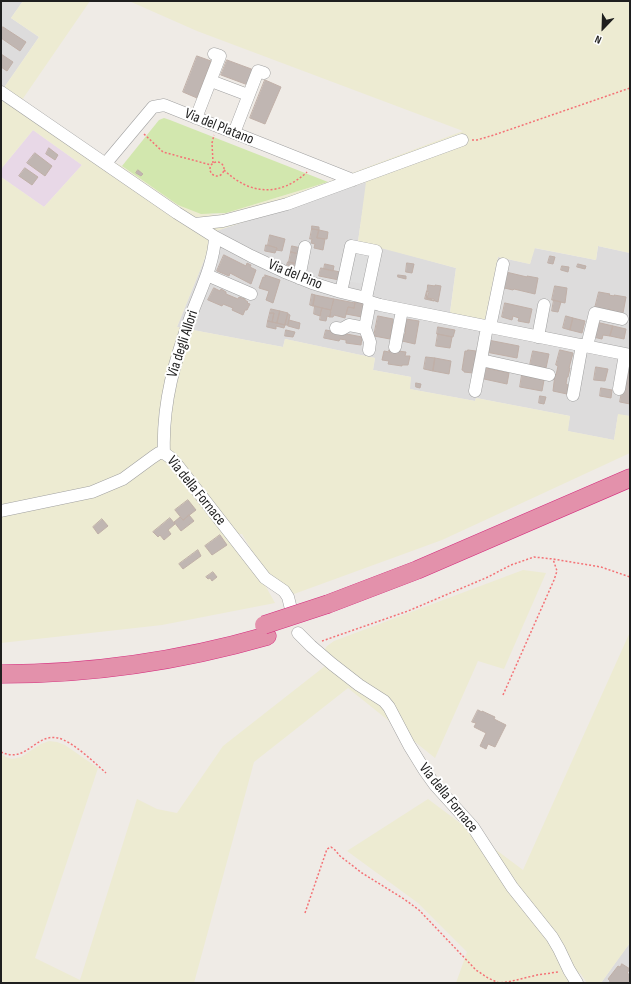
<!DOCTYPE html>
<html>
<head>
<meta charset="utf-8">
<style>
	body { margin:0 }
	#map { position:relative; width:631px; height:984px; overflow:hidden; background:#efebe6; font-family:"Sofia Sans Condensed",sans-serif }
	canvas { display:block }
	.frame { position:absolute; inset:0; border:2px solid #1f1f1f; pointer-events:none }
	.north { position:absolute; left:583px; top:8px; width:40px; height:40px; -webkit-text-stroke:3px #fff; paint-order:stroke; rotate:203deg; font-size:11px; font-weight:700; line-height:16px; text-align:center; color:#1f1f1f }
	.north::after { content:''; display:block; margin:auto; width:14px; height:18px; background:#1f1f1f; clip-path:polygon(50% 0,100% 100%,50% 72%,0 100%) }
</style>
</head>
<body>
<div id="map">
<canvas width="631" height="984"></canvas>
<div class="frame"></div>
<div class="north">N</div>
</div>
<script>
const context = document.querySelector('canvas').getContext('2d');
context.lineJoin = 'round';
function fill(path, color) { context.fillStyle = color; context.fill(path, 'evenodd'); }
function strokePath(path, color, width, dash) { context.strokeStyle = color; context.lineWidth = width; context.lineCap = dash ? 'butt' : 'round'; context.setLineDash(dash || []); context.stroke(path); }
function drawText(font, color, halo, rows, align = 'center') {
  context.font = font + ' "Sofia Sans Condensed",sans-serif'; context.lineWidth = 4; context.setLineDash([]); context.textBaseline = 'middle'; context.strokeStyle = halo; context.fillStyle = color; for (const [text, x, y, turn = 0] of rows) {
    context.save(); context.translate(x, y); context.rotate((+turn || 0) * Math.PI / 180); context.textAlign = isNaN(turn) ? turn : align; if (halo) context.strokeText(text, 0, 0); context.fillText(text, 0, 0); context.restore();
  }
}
const residential = new Path2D(`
	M1,1H23L11,18L39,37L1,92Z
	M367,182L358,241L456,268L450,312L485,320L498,257L530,264L534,248L596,260L598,246L630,253V416L618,415L614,440L567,431L570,416L476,398L475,401L409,389L411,377L373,370L375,358L285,339L283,347L177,327L216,231Z
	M630,943V983H601L623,952Z`);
const industrial = new Path2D(`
	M33,130L82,165L44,207L1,177V169Z`);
const farmland = new Path2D(`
	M23,1H90L22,100L97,154L122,166L178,205L214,215L226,213L328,182L463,131L197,31L129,1H630V253L598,246L596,260L535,248L530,264L498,257L485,320L450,313L456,268L358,242L366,182L216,231L177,327L283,347L285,339L375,358L373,370L411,377L410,389L475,401L476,398L570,416L568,431L614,440L618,414L630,416V453L442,540L294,594L266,575L242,534H237L275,603L162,625L1,643V177L44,207L82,165L33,130L1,169V92L39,37L11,18Z
	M523,570L546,573L504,669L478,661L435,758L348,688L254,762L194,983H1V754L6,757L12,759L21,757L41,744L49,741L57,742L65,745L98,768L35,958L80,980L137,799L157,809L177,813L223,746L334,659L324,650L327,646L334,641Z
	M630,632V943L601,983H587L580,973L573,983H456L467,952L418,903L347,851L428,799L523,870Z`);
const grass = new Path2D(`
	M164,118L170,120L328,182L226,213L201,214L178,205L122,166L159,120Z`);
const parking = new Path2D(`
	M352,249L370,253L364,284L346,281Z`);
const building = new Path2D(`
	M3,27L26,42L20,51L1,38V30Z
	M1,54L13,62L7,71L1,67Z
	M197,56L211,61L197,98L183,92Z
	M227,60L254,70L248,85L221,75Z
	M265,80L281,87L265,124L250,118Z
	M49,148L58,155L55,160L46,154Z
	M35,153L52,166L45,176L27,163Z
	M25,168L38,177L32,185L19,176Z
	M138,170L143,174L141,176L136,173Z
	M312,226L319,227V230L312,229Z
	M312,229L319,230L317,238L325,239L323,250L314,248L315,244L311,243L312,239H310Z
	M319,230L328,232L327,239L317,238Z
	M270,235L285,239L282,251L276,250L277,248L268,245Z
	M266,245L277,248L275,253L265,251Z
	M292,246L301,248L299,254L291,252Z
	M291,252L299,254L297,264L289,262Z
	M224,255L246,266L247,263L251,265L250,267L256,270L251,284L230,273L229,276L217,271Z
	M550,256L555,257L553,264L548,263Z
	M288,262L298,264L297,267L287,265Z
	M407,263L414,264L412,273L406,272Z
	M325,264L334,266L333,271L324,269Z
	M578,264L586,266L585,269L577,267Z
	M562,266L569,267L568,272L561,270Z
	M321,268L340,272L339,280L319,276Z
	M506,272L527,277V276L538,278L535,294L514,289L513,290L500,287Z
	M265,275L280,280L273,303L266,300L269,291L259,288L263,277H265Z
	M398,275L406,276V279L398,277Z
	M428,285L435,286V285L441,286L438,302L427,298Z
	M555,286L567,288L565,303L552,300Z
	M214,288L220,291L221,289L226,292V294L238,299L239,297L245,299V300L248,302L247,303L250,304L247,310H245L243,315L232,310L233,308L223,304L222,306L208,300Z
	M427,291L429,292L427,298L434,299V301L425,299Z
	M599,292L610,294L609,295L614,296V295L626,297L623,313L612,311V310L608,309L607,310L595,308Z
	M312,294L315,295L313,306L310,305Z
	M315,295L334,299L331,310L313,306Z
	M334,299L355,303L354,308L348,307L345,318L334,315L333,317H330Z
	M554,300L561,302L558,312L552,311Z
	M355,302L365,304L362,317L346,314L348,307L354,308Z
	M505,303L532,309L529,323L518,321L519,318L513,316L512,320L502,317Z
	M315,306L322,308L320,316L314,314Z
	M322,308L331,310L330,317L327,316L326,321L320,320Z
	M271,309L280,311L277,323L272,322L274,313H270Z
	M280,311L288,313L285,325L277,323Z
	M270,313H274L272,322L268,321Z
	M288,314L290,315L288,325H285Z
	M378,316L393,319L390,339L374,336Z
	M566,316L573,318L570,330L563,328Z
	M573,318L585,321L582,333L570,330Z
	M406,319L419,321L415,344L402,341L403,334H405Z
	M289,320L300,323L299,329L288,326Z
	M268,321L285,325L284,328L276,326V329L267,327Z
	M596,322L613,326L610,336L603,335L602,339L593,337Z
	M613,326L626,329L624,339L610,336Z
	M438,327L455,330L453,337L437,334Z
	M286,330L295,332L293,337L285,336Z
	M326,330L362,337L361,345L346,343V340L340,339L339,341L324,338Z
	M438,334L452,337L450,348L436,346Z
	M488,340L519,346L517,358L486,352Z
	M389,350L406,352L405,356H410L408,365H402V366L388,364L389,361L382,360L384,351L389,352Z
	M468,350L476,351L473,373L464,372V371L462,370L465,351H467Z
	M560,350L573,353L569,368H570L568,377H567L566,384L568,385L567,394L553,391L555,374L556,375L558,366L556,365Z
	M533,351L549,354L546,368L530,365Z
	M426,357L435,358L433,371L424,369Z
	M435,358L451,361L449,374L433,371Z
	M627,366L630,367V404L620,402Z
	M596,367L608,369L605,381L594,380Z
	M486,368L509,373L507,384L484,379Z
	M522,375L544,380L542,391L520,387Z
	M416,383L421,384L420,388L416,387Z
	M601,388L612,390L611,398L600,396Z
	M540,396L546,397L544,404L539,403Z
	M188,500L196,510L183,520L175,510Z
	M189,515L194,521L181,531L174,522L180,517L183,520Z
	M170,518L175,524L168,530L171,534L164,540L160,535L158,537L153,532Z
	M102,519L108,526L98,534L93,527Z
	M220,535L227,545L212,555L205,546Z
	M198,550L201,556L183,569L179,564Z
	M213,572L217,577L212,581L210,578L208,579L206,577Z
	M478,710L482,712V711L495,717L494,719L506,725L495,747L488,744L486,749L480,746L486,733L474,727L476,723L472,722Z
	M622,964L630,969L627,973L630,975L629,978L630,981L628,983H609L610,981L608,979L618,966L620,967Z`);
const path = new Path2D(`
	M144,134L163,152L211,165
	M472,140H477L494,135L630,88
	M210 169a7 7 0 1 1 14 0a7 7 0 1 1-14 0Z
	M213,163L212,143L214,135
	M224,170C250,195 280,197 307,172
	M322,641L408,611L488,577L511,565L534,557L553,559L601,567L630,577
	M503,695L554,580L557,571L553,559
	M1,752C27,764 35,733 58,738C72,741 95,763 106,773
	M305,913L327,849L331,847L335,850L340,856L362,873L404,899L419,910L476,970L488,978L499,983L508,982L537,975L558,972`);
const minor = new Path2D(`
	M211,81L248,95
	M1,92L177,213L215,237L251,256L287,273L312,283L341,292L366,298L370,302L380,305L630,355
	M196,118L220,56L214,54
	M234,133L258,71L264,73
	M106,163L153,107L164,105L353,180
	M195,224L223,221L287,204L462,140
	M207,275L251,294
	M299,278L305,247
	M341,292L351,246L376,251L366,298
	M487,327L481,360L549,375
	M490,327L503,264
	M336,328L342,329L349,325L365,328
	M538,337L544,305
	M587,346L595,313L622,319
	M395,347L402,310
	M369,350L370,342L365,328L370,302
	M619,389L625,354
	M475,391L481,360
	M573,395L582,345
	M164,453C162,403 175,359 192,313C201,289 214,263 215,237
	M1,511L92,492L123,479L153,457L159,453H164L171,458L178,466L265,578L284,591L288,597L291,609
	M298,633L311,646L332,664L359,685L384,701L389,707L409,745L425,771L435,785L473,827L512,887L552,937L559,949L569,970L577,983`);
const highway = new Path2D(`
	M328,604L417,570L630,478
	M1,674C92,674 180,661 267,636`);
const highwayBridge = new Path2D(`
	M264,625L328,604`);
const streetNames = [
	["Via del Platano",219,127,22],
	["Via del Pino",295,275,22],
	["Via degli Allori",183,344,-72],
	["Via della Fornace",196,491,51],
	["Via della Fornace",448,798,51]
];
fill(residential, '#dddcdc');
fill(industrial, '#e8d8e7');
fill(farmland, '#edebd2');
fill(grass, '#d2e7ae');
fill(parking, '#dfdfdf');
fill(building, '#c0b6b2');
strokePath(building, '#c0b0a8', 1);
strokePath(minor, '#a0a0a0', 13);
strokePath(highway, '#d42c7d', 19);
strokePath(path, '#f47276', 1.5, [2, 2]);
strokePath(minor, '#fff', 12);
strokePath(highway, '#e391ab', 18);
strokePath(highwayBridge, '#d42c7d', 19, []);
strokePath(highwayBridge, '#e391ab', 18);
drawText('15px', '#1f1f1f', '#fff', streetNames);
</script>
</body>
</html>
